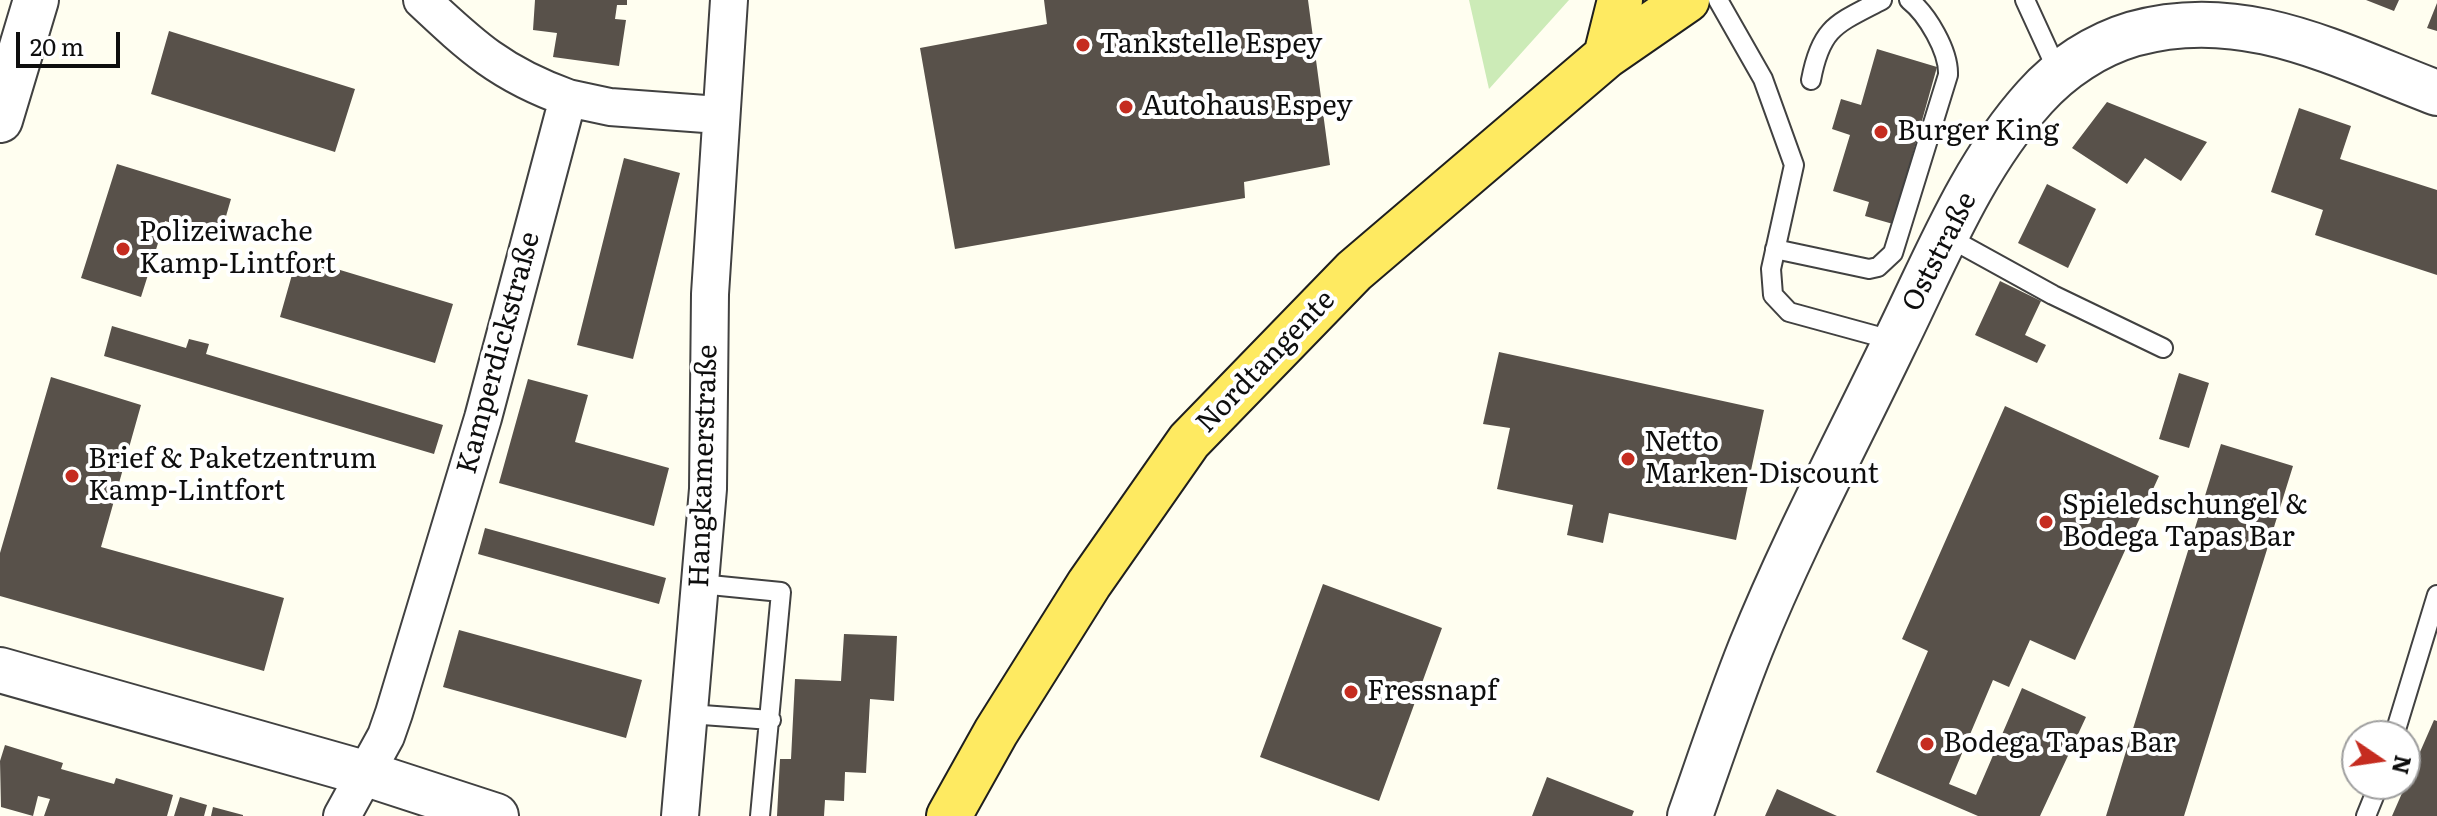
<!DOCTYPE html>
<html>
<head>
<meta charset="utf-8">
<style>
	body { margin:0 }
	#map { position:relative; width:2437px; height:816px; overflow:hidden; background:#fffef0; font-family:Literata,serif }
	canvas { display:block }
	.north { position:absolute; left:2341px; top:720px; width:80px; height:80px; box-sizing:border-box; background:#fff; border:2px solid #9f9f9f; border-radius:50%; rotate:103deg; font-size:22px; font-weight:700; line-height:32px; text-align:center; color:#0e0e0e }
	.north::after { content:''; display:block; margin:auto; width:28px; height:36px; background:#c52c20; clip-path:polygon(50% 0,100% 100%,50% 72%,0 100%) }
	.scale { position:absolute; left:16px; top:32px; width:104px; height:36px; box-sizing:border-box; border:4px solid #0e0e0e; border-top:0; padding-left:10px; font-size:24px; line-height:28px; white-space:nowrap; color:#0e0e0e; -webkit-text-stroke:6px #fff; paint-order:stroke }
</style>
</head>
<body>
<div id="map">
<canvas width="2437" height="816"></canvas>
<div class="north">N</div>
<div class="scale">20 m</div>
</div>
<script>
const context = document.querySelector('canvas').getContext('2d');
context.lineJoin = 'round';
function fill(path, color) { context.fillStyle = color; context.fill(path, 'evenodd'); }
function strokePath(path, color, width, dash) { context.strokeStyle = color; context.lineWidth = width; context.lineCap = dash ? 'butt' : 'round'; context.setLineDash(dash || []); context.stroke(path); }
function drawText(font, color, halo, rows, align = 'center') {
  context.font = font + ' Literata,serif'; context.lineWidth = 8; context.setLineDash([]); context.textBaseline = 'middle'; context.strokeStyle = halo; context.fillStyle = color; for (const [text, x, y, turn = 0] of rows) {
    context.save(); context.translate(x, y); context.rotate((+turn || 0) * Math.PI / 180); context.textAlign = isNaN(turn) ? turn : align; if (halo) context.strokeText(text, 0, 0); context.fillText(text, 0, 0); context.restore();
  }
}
const green = new Path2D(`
	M1469,0H1569L1489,89Z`);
const building = new Path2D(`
	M535,0H627V5H617L615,19L626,20L619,66L553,57L557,33L533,30Z
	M1044,0H1308L1330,165L1244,182L1245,198L955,249L920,48L1047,24Z
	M2366,0H2399L2394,11Z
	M2437,3V31L2427,28Z
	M169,31L355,89L335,152L151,94Z
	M1877,49L1937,67L1893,224L1865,216L1869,202L1833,191L1850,135L1832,129L1841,99L1861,105Z
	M2107,102L2207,142L2181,181L2145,158L2127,184L2072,148Z
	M2299,108L2351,126L2340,159L2437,190V275L2315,235L2323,210L2271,192Z
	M624,158L680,173L633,359L577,345Z
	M117,164L231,199L220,237L165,221L141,297L81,278Z
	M2047,184L2096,209L2068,268L2018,243Z
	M297,257L453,304L435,363L280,317Z
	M2000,281L2041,301L2025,335L2046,345L2037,363L1975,335Z
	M112,326L186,348L189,339L209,344L206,354L443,425L434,454L104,356Z
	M1499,352L1764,410L1736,540L1609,513L1603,543L1567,535L1573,505L1497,489L1510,428L1483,424Z
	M2179,373L2209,383L2189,448L2159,439Z
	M51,377L141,405L101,547L284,598L264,671L0,596V553Z
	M528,379L588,395L575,442L669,468L654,526L499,483Z
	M2005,406L2159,476L2075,660L2030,640L2009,687L1993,680L1949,784L1976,795L2022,688L2086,717L2040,816H1978L1876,772L1928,651L1902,639Z
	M2221,444L2293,466L2184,816H2106Z
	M485,528L666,578L659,604L478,554Z
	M1323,584L1442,628L1379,801L1260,757Z
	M459,630L642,680L626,738L443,687Z
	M844,634L897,636L894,701L870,699L866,773L845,772L844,801L825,800L824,816H777L780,759H791L795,679L841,681Z
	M2434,720L2437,721V816H2392Z
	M5,745L63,763L61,769L114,784L116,778L173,795L167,816H44L50,799L38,796L33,816L1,807L0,761Z
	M1547,777L1634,811L1632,816H1532Z
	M1777,789L1837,816H1765Z
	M180,797L207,805L204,816H174Z
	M213,807L243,815V816H211Z`);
const service = new Path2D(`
	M1718,0L1763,79L1794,165L1771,269L1773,295L1789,312L1895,341
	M2025,0L2059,74
	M1811,80C1821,27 1836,24 1882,0
	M1946,236L2053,295L2163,348
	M1775,249L1869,269L1878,267L1893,253L1948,75C1949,51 1927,14 1909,0
	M700,584L781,592L760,816
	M689,714L771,720
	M2394,736L2437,595
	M2366,816L2379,784`);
const minor = new Path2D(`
	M568,98L610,107L719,115
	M342,816L386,736L394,713L483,418L568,98C501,74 472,47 422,0
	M680,816L708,489L710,294L729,0`);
const tertiary = new Path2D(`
	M0,120L36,0
	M0,670L364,773L496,816
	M1690,816C1710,759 1729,702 1751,647C1793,543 1846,444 1894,344C1936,259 1971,168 2035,97C2061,68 2096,45 2133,34C2243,3 2337,55 2437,93`);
const primary = new Path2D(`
	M1606,56L1620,0
	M949,816L996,732L1089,584L1189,441L1354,271L1606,56L1687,0`);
const markers = [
	[1083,45,8,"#c52c20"],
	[1126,107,8,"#c52c20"],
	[1881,132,8,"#c52c20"],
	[123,249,8,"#c52c20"],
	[1628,459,8,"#c52c20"],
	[72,476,8,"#c52c20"],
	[2046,522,8,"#c52c20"],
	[1351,692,8,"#c52c20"],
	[1927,744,8,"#c52c20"]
];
const poiNames = [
	["Tankstelle Espey",1099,45],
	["Autohaus Espey",1142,107],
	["Burger King",1897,132],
	["Polizeiwache",139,233],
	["Kamp-Lintfort",139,265],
	["Netto",1644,443],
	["Marken-Discount",1644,475],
	["Brief & Paketzentrum",88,460],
	["Kamp-Lintfort",88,492],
	["Spieledschungel &",2062,506],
	["Bodega Tapas Bar",2062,538],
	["Fressnapf",1367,692],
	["Bodega Tapas Bar",1943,744]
];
const streetNames = [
	["Oststraße",1940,252,-63],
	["Kamperdickstraße",499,353,-75],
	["Nordtangente",1266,362,-46],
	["Hangkamerstraße",704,466,-88]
];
fill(green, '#ccebb7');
fill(building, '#58514a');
strokePath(service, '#414141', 22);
strokePath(minor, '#414141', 40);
strokePath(tertiary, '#414141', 48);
strokePath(primary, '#1f1f1f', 48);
strokePath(service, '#fff', 18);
strokePath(minor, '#fff', 36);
strokePath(tertiary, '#fff', 44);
strokePath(primary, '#feea61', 44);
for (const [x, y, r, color] of markers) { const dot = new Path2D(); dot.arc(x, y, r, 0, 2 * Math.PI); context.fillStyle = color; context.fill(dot); strokePath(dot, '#fff', 3); }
drawText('28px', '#0e0e0e', '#fff', poiNames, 'left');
drawText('28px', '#0e0e0e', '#fff', streetNames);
</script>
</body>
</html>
